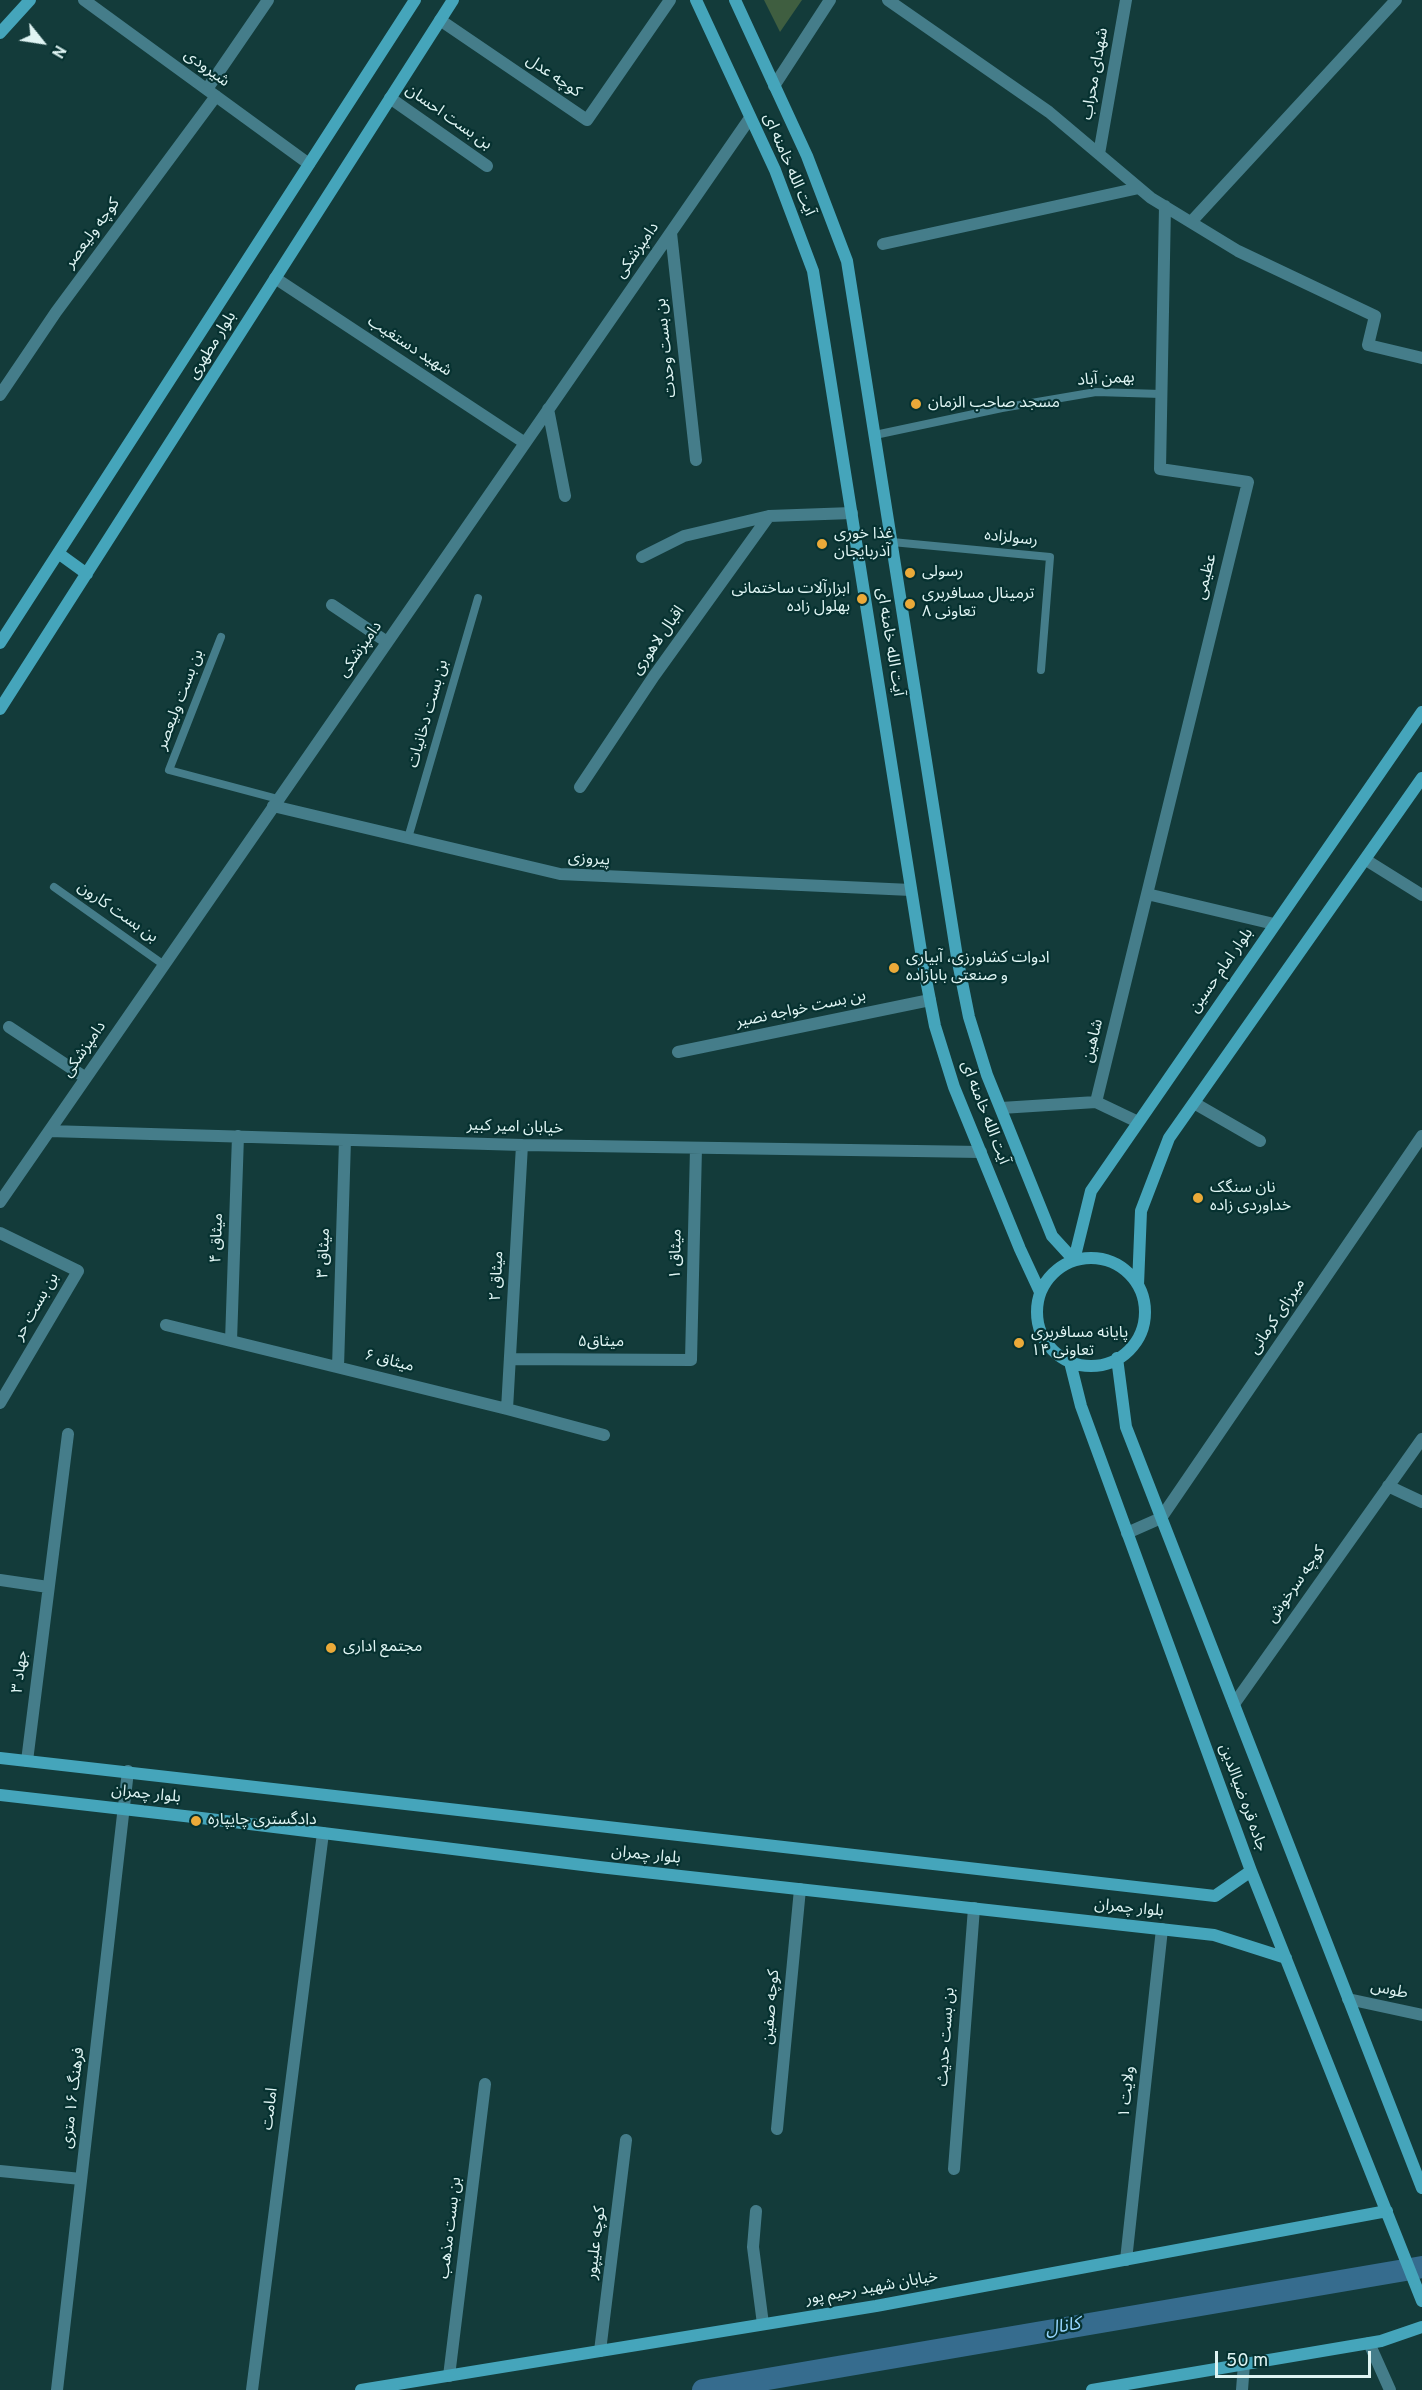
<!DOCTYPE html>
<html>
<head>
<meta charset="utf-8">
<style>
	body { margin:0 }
	#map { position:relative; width:1422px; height:2390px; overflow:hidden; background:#133b3a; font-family:Overpass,sans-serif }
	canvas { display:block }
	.north { position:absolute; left:12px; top:12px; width:60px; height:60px; -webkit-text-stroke:4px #063130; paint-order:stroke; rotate:120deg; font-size:16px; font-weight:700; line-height:24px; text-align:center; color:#dff4f3 }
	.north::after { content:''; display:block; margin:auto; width:21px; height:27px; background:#dff4f3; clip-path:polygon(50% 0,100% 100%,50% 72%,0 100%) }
	.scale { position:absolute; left:1215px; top:2351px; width:156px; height:27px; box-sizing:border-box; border:3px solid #dff4f3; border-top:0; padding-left:8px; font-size:18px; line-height:21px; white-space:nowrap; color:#dff4f3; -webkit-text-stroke:4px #063130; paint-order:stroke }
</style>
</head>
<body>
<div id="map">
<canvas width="1422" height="2390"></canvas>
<div class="north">N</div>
<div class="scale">50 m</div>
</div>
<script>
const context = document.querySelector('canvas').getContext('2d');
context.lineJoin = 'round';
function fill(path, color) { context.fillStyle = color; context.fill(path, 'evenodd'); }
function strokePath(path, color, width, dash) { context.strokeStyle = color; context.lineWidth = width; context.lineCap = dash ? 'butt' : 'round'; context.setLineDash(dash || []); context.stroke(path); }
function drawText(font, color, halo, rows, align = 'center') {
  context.font = font + ' Overpass,"Noto Sans Arabic",sans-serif'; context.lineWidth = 4.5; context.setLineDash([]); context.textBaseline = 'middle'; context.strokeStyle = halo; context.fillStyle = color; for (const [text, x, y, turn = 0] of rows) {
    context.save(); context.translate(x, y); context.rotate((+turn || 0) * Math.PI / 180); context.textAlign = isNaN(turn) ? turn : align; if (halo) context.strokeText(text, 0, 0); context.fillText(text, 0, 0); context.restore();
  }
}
const green = new Path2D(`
	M764,0H802L780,32Z`);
const canal = new Path2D(`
	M703,2390L1422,2267`);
const lane = new Path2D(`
	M875,435L1002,408L1096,392L1161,394
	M892,542L1050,557L1041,670
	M221,637L169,770L278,799
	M408,838L478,598
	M54,887L164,965`);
const street = new Path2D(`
	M84,0L309,164
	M888,0L1049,112L1151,198L1238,251L1375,316L1368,345L1422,358
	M440,20L587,120L670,0
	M774,86L830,0
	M207,89L268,0
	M390,98L487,166
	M1099,154L1126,0
	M1165,206L1160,469L1248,482L1147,894L1274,924
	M1191,222L1396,0
	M671,233L696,460
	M883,244L1139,188
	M275,278L525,443
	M0,395L56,312L216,96
	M548,409L565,496
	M642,557L684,536L769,516L852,513
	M332,605L387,642
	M580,787L654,676L769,516
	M273,806L560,874L911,890
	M1366,860L1422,895
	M9,1027L86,1078
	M678,1052L930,1000
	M1096,1102L1138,1122
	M1194,1103L1260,1141
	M1001,1108L1096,1102L1147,894
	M49,1131L522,1145L981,1152
	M0,1202L750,118
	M0,1233L78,1271L0,1403
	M166,1325L507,1409L604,1435
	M231,1341L238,1136
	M510,1359L691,1360L696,1148
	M338,1367L345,1140
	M507,1409L522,1145
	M1388,1486L1422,1502
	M1127,1533L1161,1518L1422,1136
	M0,1580L48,1587
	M1234,1704L1422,1439
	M27,1761L68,1434
	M1348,1999L1422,2015
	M777,2129L800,1889
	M954,2169L974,1908
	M0,2171L81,2179
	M756,2211L753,2247L763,2324
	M1126,2260L1162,1929
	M1369,2343L1390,2390
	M600,2351L626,2140
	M449,2376L485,2084
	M57,2390L128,1771
	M252,2390L323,1833
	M1242,2390L1244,2364`);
const secondary = new Path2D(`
	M696,0L775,170L813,271L923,964L935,1026L954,1087L1020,1249L1040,1292
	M735,0L807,156L847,261L957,957L969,1017L987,1075L1052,1236L1074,1260
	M0,33L30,0
	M58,553L87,574
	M0,643L415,0
	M0,709L453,0
	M1037 1312a54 54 0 1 1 108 0a54 54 0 1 1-108 0Z
	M1074,1260L1091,1191L1422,712
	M1138,1285L1141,1211L1169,1138L1422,778
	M1117,1358L1126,1427L1422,2188
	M1070,1362L1081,1406L1251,1871L1422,2301
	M0,1758L1215,1896L1251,1871
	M0,1795L193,1817L599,1867L1214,1935L1286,1958
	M361,2390L876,2306L1387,2211
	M1092,2390L1381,2341L1422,2327`);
const markers = [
	[916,404,6,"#ebaa39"],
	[822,544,6,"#ebaa39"],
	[910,573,6,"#ebaa39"],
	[862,599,6,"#ebaa39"],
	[910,604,6,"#ebaa39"],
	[894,968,6,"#ebaa39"],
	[1198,1198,6,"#ebaa39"],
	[1019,1343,6,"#ebaa39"],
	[331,1648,6,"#ebaa39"],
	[196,1821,6,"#ebaa39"]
];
const streetNames = [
	["شیرودی",206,69,36],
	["شهدای محراب",1096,74,-80],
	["کوچه عدل",553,77,34],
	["بن بست احسان",448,118,35],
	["آیت الله خامنه ای",788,165,67],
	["کوچه ولیعصر",93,234,-54],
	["دامپزشکی",638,251,-55],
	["بلوار مطهری",213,346,-58],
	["شهید دستغیب",409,347,33],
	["بن بست وحدت",667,348,-96],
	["بهمن آباد",1106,380,-3],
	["رسولزاده",1011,539,6],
	["عظیمی",1207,577,-76],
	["اقبال لاهوری",659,641,-55],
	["آیت الله خامنه ای",889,642,81],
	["دامپزشکی",361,650,-55],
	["بن بست ولیعصر",181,700,-69],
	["بن بست دخانیات",429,714,-74],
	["پیروزی",589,860,4],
	["بن بست کارون",117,913,35],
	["بلوار امام حسین",1222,971,-55],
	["بن بست خواجه نصیر",801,1010,-12],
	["شاهین",1094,1041,-76],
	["دامپزشکی",85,1050,-55],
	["آیت الله خامنه ای",984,1113,69],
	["خیابان امیر کبیر",515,1128,2],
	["میثاق ۴",218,1238,-88],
	["میثاق ۳",325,1253,-88],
	["میثاق ۱",677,1254,-89],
	["میثاق ۲",498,1276,-87],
	["بن بست حر",37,1307,-60],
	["میرزای کرمانی",1278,1317,-56],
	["میثاق۵",601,1343],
	["میثاق ۶",389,1362,14],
	["کوچه سرخوش",1297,1585,-55],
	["جهاد ۳",21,1672,-83],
	["بلوار چمران",146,1795,6],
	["جاده قره ضیاالدین",1242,1798,70],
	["بلوار چمران",646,1856,6],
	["بلوار چمران",1129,1909,6],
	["طوس",1389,1991,12],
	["کوچه صفین",772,2007,-85],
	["بن بست حدیث",947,2037,-86],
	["ولایت ۱",1128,2092,-84],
	["فرهنگ ۱۶ متری",74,2098,-83],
	["امامت",271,2109,-83],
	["بن بست مذهب",451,2228,-83],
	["کوچه علیپور",597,2243,-83],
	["خیابان شهید رحیم پور",872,2289,-10]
];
const poiNames = [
	["مسجد صاحب الزمان",928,404],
	["غذا خوری",834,535],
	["آذربایجان",834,553],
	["رسولی",922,573],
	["ابزارآلات ساختمانی",850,590,"right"],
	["بهلول زاده",850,608,"right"],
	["ترمینال مسافربری",922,595],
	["تعاونی ۸",922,613],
	["ادوات کشاورزی، آبیاری",906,959],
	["و صنعتی بابازاده",906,977],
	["نان سنگک",1210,1189],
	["خداوردی زاده",1210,1207],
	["پایانه مسافربری",1031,1334],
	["تعاونی ۱۴",1031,1352],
	["مجتمع اداری",343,1648],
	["دادگستری چایپاره",208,1821]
];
const waterNames = [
	["کانال",1063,2328,-10]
];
fill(green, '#3f5e40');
strokePath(canal, '#366c8e', 22);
strokePath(lane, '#457d8a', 8);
strokePath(street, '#457d8a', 12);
strokePath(secondary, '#45a5bb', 12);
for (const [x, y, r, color] of markers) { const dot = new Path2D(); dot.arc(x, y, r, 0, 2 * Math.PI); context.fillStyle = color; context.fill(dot); strokePath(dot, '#063130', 2); }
drawText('16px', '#dff4f3', '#063130', streetNames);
drawText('16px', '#dff4f3', '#063130', poiNames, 'left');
drawText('italic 18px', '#96d5ff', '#063130', waterNames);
</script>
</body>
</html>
